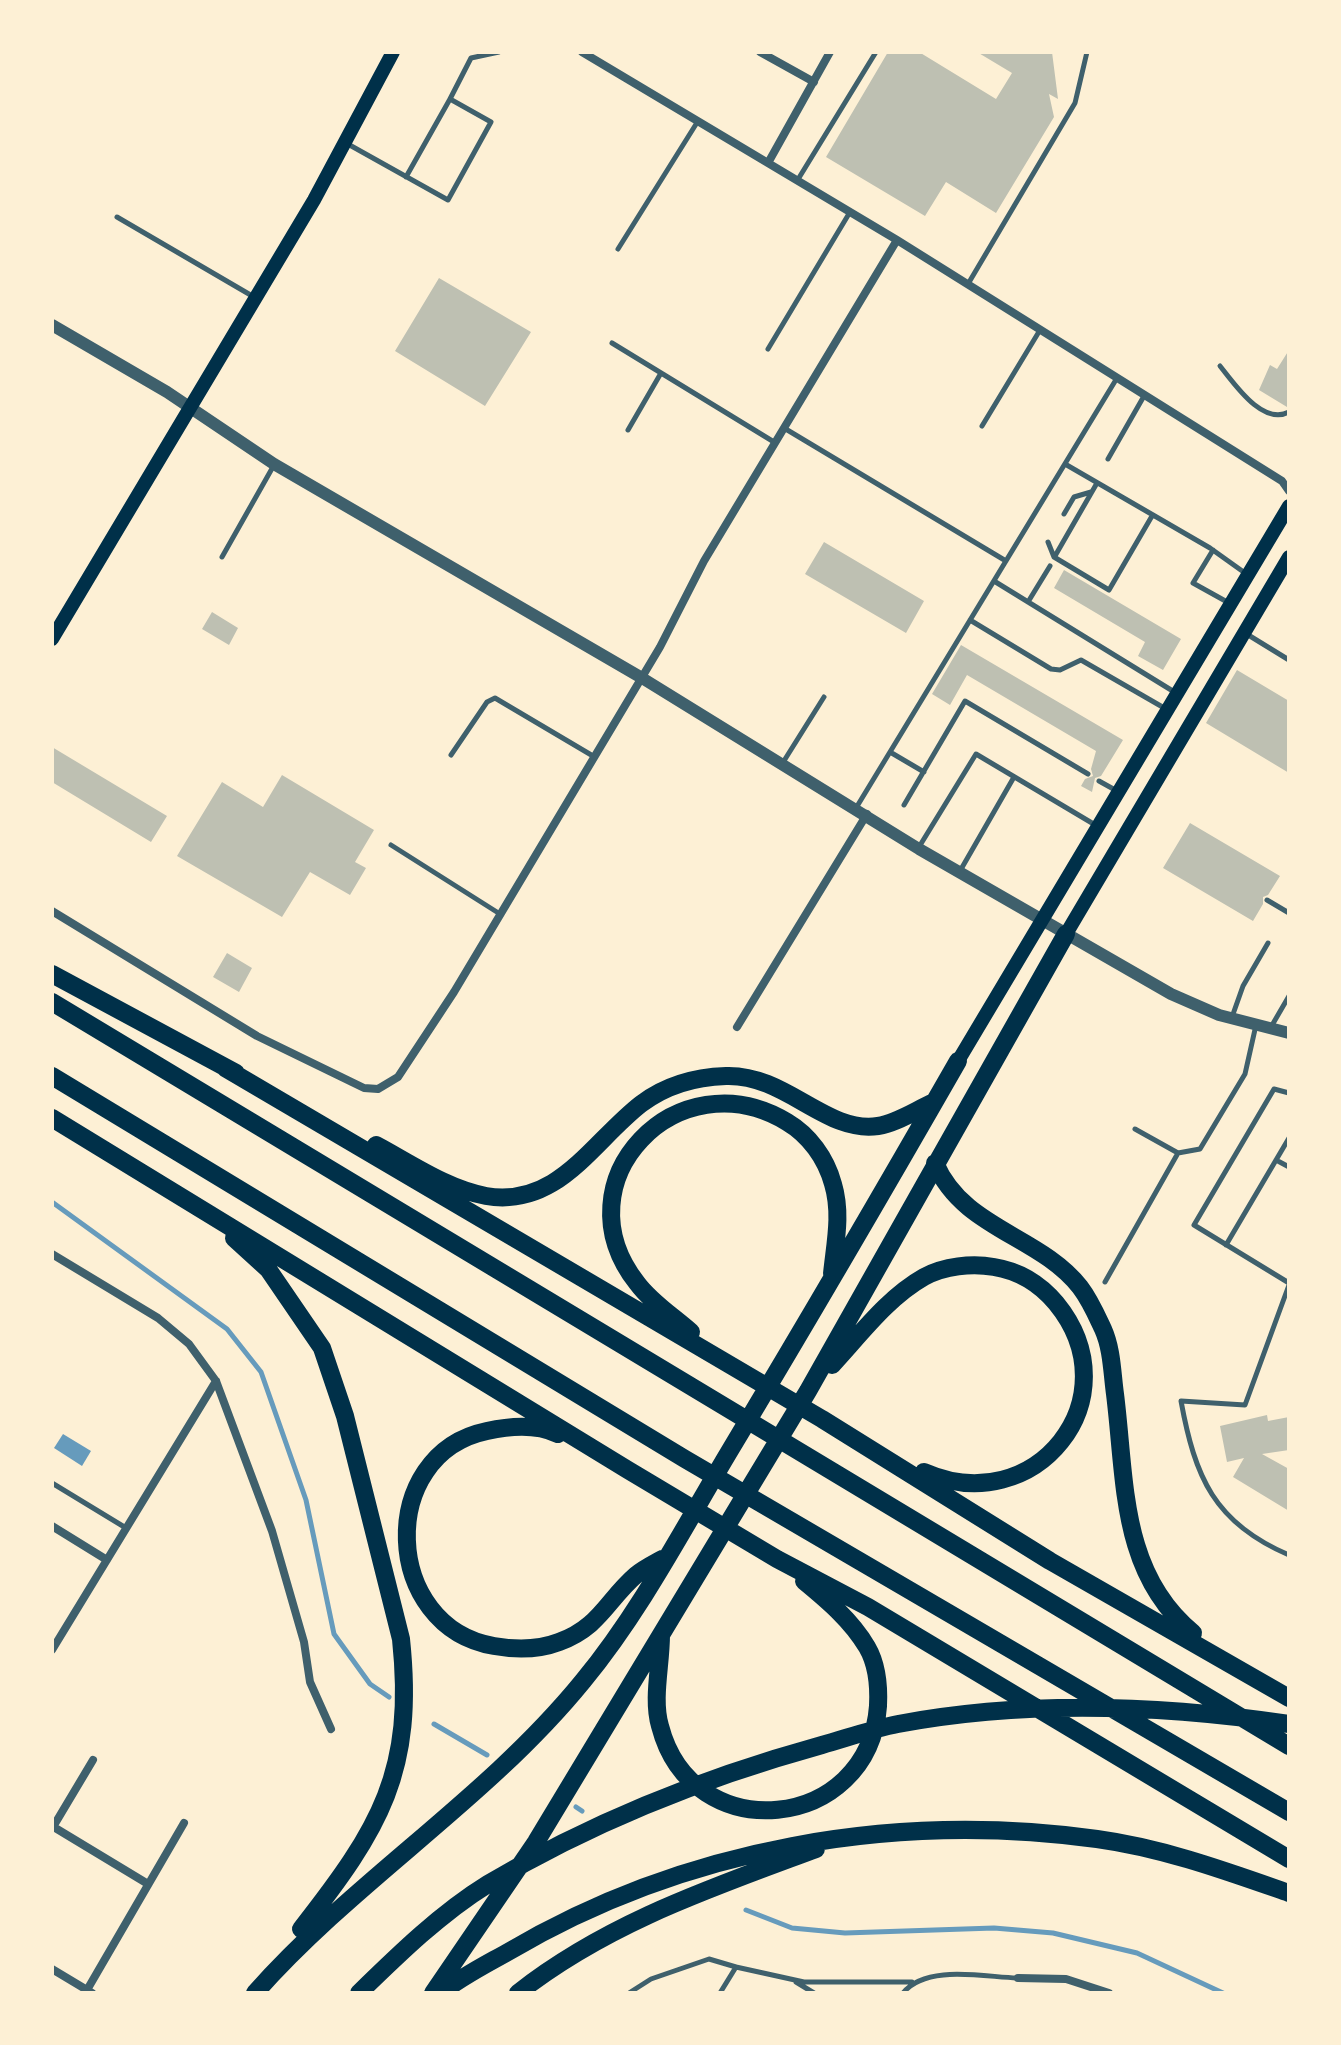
<!DOCTYPE html>
<html>
<head>
<meta charset="utf-8">
<style>
	body { margin:0 }
	#map { position:relative; width:1341px; height:2045px; overflow:hidden; background:#fdf0d5; font-family:"Fira Sans Condensed",sans-serif }
	canvas { display:block }
	.frame { position:absolute; inset:0; border:54px solid #fdf0d5; pointer-events:none }
</style>
</head>
<body>
<div id="map">
<canvas width="1341" height="2045"></canvas>
<div class="frame"></div>
</div>
<script>
const context = document.querySelector('canvas').getContext('2d');
context.lineJoin = 'round';
function fill(path, color) { context.fillStyle = color; context.fill(path, 'evenodd'); }
function strokePath(path, color, width, dash) { context.strokeStyle = color; context.lineWidth = width; context.lineCap = dash ? 'butt' : 'round'; context.setLineDash(dash || []); context.stroke(path); }
const water = new Path2D(`
	M63,1434L91,1451L82,1466L54,1448Z`);
const stream = new Path2D(`
	M52,1202L227,1329L261,1372L306,1500L334,1634L370,1684L389,1697
	M434,1724L487,1755
	M576,1807L582,1811
	M746,1910L792,1928L845,1933L994,1928L1053,1933L1137,1953L1223,1993`);
const building = new Path2D(`
	M888,52H919L996,99L1012,73L977,52H1052L1058,99L1049,94L1054,117L996,213L946,182L925,216L826,157Z
	M439,278L531,332L485,406L395,351Z
	M1289,350V407H1287L1259,390L1270,365L1277,369Z
	M824,542L924,601L906,633L805,574Z
	M1064,570L1181,639L1163,670L1138,656L1145,642L1054,588Z
	M212,612L238,628L229,645L202,629Z
	M961,645L1123,740L1101,776L1095,778L1092,792L1081,786L1085,779L1093,776L1091,769L1096,751L967,675L950,705L932,694Z
	M1237,670L1289,701V773L1206,723Z
	M52,747L167,816L151,842L52,782Z
	M282,775L374,830L355,862L366,868L350,895L310,872L282,917L177,856L222,782L263,807Z
	M1190,823L1280,876L1268,895L1263,897V904L1253,921L1163,868Z
	M227,953L252,968L239,992L213,977Z
	M1267,1415L1268,1421L1289,1417V1450L1262,1454L1289,1469V1511L1233,1477L1244,1458L1227,1462L1220,1426Z`);
const service = new Path2D(`
	M346,143L448,200L491,122L450,99L471,58L499,52
	M406,177L450,99
	M797,181L876,52
	M117,217L254,297
	M618,249L698,121
	M968,284L1075,103L1087,52
	M612,343L774,442
	M768,349L850,212
	M1220,366C1234,383 1262,426 1289,412
	M982,426L1040,330
	M784,428L1006,561
	M628,430L661,373
	M1108,459L1144,396
	M1065,464L1210,548L1245,573
	M1064,514L1074,497L1091,492
	M1048,542L1054,557L1109,590L1152,516
	M1213,550L1193,583L1229,603
	M1055,556L1097,483
	M222,557L274,465
	M994,581L1176,693
	M1028,602L1050,566
	M970,620L1051,669L1060,670L1081,660L1166,709
	M1245,633L1289,660
	M890,752L924,772
	M451,755L487,702L495,698L593,756
	M782,764L824,697
	M1099,781L1117,791
	M904,805L965,701L1088,774
	M856,808L1117,378
	M391,845L500,914
	M919,847L976,754L1097,826
	M960,871L1014,777
	M1267,900L1289,913
	M1232,1017L1243,986L1268,943
	M1271,1027L1289,996
	M1289,1093L1274,1089L1194,1225L1289,1283
	M1135,1129L1178,1153L1200,1149L1245,1074L1256,1025
	M1276,1160L1289,1167
	M1226,1245L1289,1138
	M1105,1282L1178,1153
	M1289,1285L1245,1405L1181,1401C1195,1477 1214,1523 1289,1555
	M52,1483L126,1528
	M796,1982L814,1993
	M629,1993L651,1979L709,1959L736,1967
	M720,1993L736,1967L804,1982H912
	M903,1993C926,1964 984,1977 1017,1978`);
const minor = new Path2D(`
	M582,52L897,240L1282,481L1289,491
	M760,52L814,82
	M768,163L830,52
	M52,911L257,1036L364,1088L378,1089L398,1077L454,992L660,647L704,561L897,240
	M737,1027L867,814
	M52,1254L158,1318L189,1344L216,1381L272,1531L304,1642L310,1682L331,1729
	M52,1526L107,1560
	M52,1650L216,1381
	M52,1826L148,1884
	M53,1827L93,1760
	M52,1969L92,1993
	M1018,1978L1066,1979L1109,1993
	M87,1990L184,1823`);
const tertiary = new Path2D(`
	M52,325L167,392L274,464L642,678L919,849L1171,994L1219,1015L1289,1033`);
const secondary = new Path2D(`
	M52,639L314,200L393,52`);
const primary = new Path2D(`
	M1066,934L1289,557
	M958,1061L1289,506`);
const motorway = new Path2D(`
	M52,974L236,1073
	M52,1002L1289,1746
	M225,1068L822,1419L1050,1561L1289,1698
	M52,1076L685,1459L1289,1812
	M52,1118L628,1470L777,1559L868,1607L1289,1859
	M376,1145C410,1163 447,1189 486,1196C558,1208 592,1142 641,1104C666,1085 695,1077 726,1076C786,1074 826,1134 878,1126C897,1123 916,1110 934,1102
	M935,1163C963,1229 1039,1235 1080,1287C1090,1300 1096,1314 1103,1329C1112,1349 1112,1372 1115,1394C1126,1482 1120,1573 1193,1633
	M234,1238L268,1269L322,1348L345,1416L401,1639C415,1772 380,1828 301,1929
	M691,1332C673,1316 651,1302 637,1283C557,1181 678,1056 787,1122C809,1135 826,1158 833,1184C842,1214 835,1244 832,1274
	M832,1365C860,1335 887,1298 924,1277C944,1266 972,1263 994,1267C1019,1271 1040,1284 1056,1303C1134,1398 1035,1521 924,1472
	M558,1434C537,1424 509,1426 487,1431C376,1454 382,1627 494,1646C516,1650 538,1650 559,1642C600,1627 607,1600 636,1575C643,1569 653,1564 662,1559
	M661,1635C661,1665 652,1699 660,1726C692,1850 869,1832 878,1706C879,1686 877,1664 867,1647C851,1620 827,1600 804,1581
	M255,1993C355,1880 487,1799 583,1681C640,1612 683,1529 729,1452C807,1322 883,1192 958,1061
	M359,1993C399,1954 441,1913 488,1884C592,1822 706,1777 822,1745C847,1738 872,1729 898,1724C1026,1700 1161,1705 1289,1724
	M433,1993L536,1842L808,1391L1066,934
	M441,1993C461,1977 485,1965 508,1952C684,1848 894,1811 1097,1839C1163,1848 1226,1871 1289,1893
	M518,1993C607,1923 711,1888 816,1849`);
fill(water, '#669bbc');
strokePath(stream, '#669bbc', 5);
fill(building, '#bec0b2');
strokePath(service, '#3f606c', 5);
strokePath(minor, '#3f606c', 8);
strokePath(tertiary, '#3f606c', 12);
strokePath(secondary, '#003049', 14);
strokePath(primary, '#003049', 14);
strokePath(motorway, '#003049', 18);
</script>
</body>
</html>
